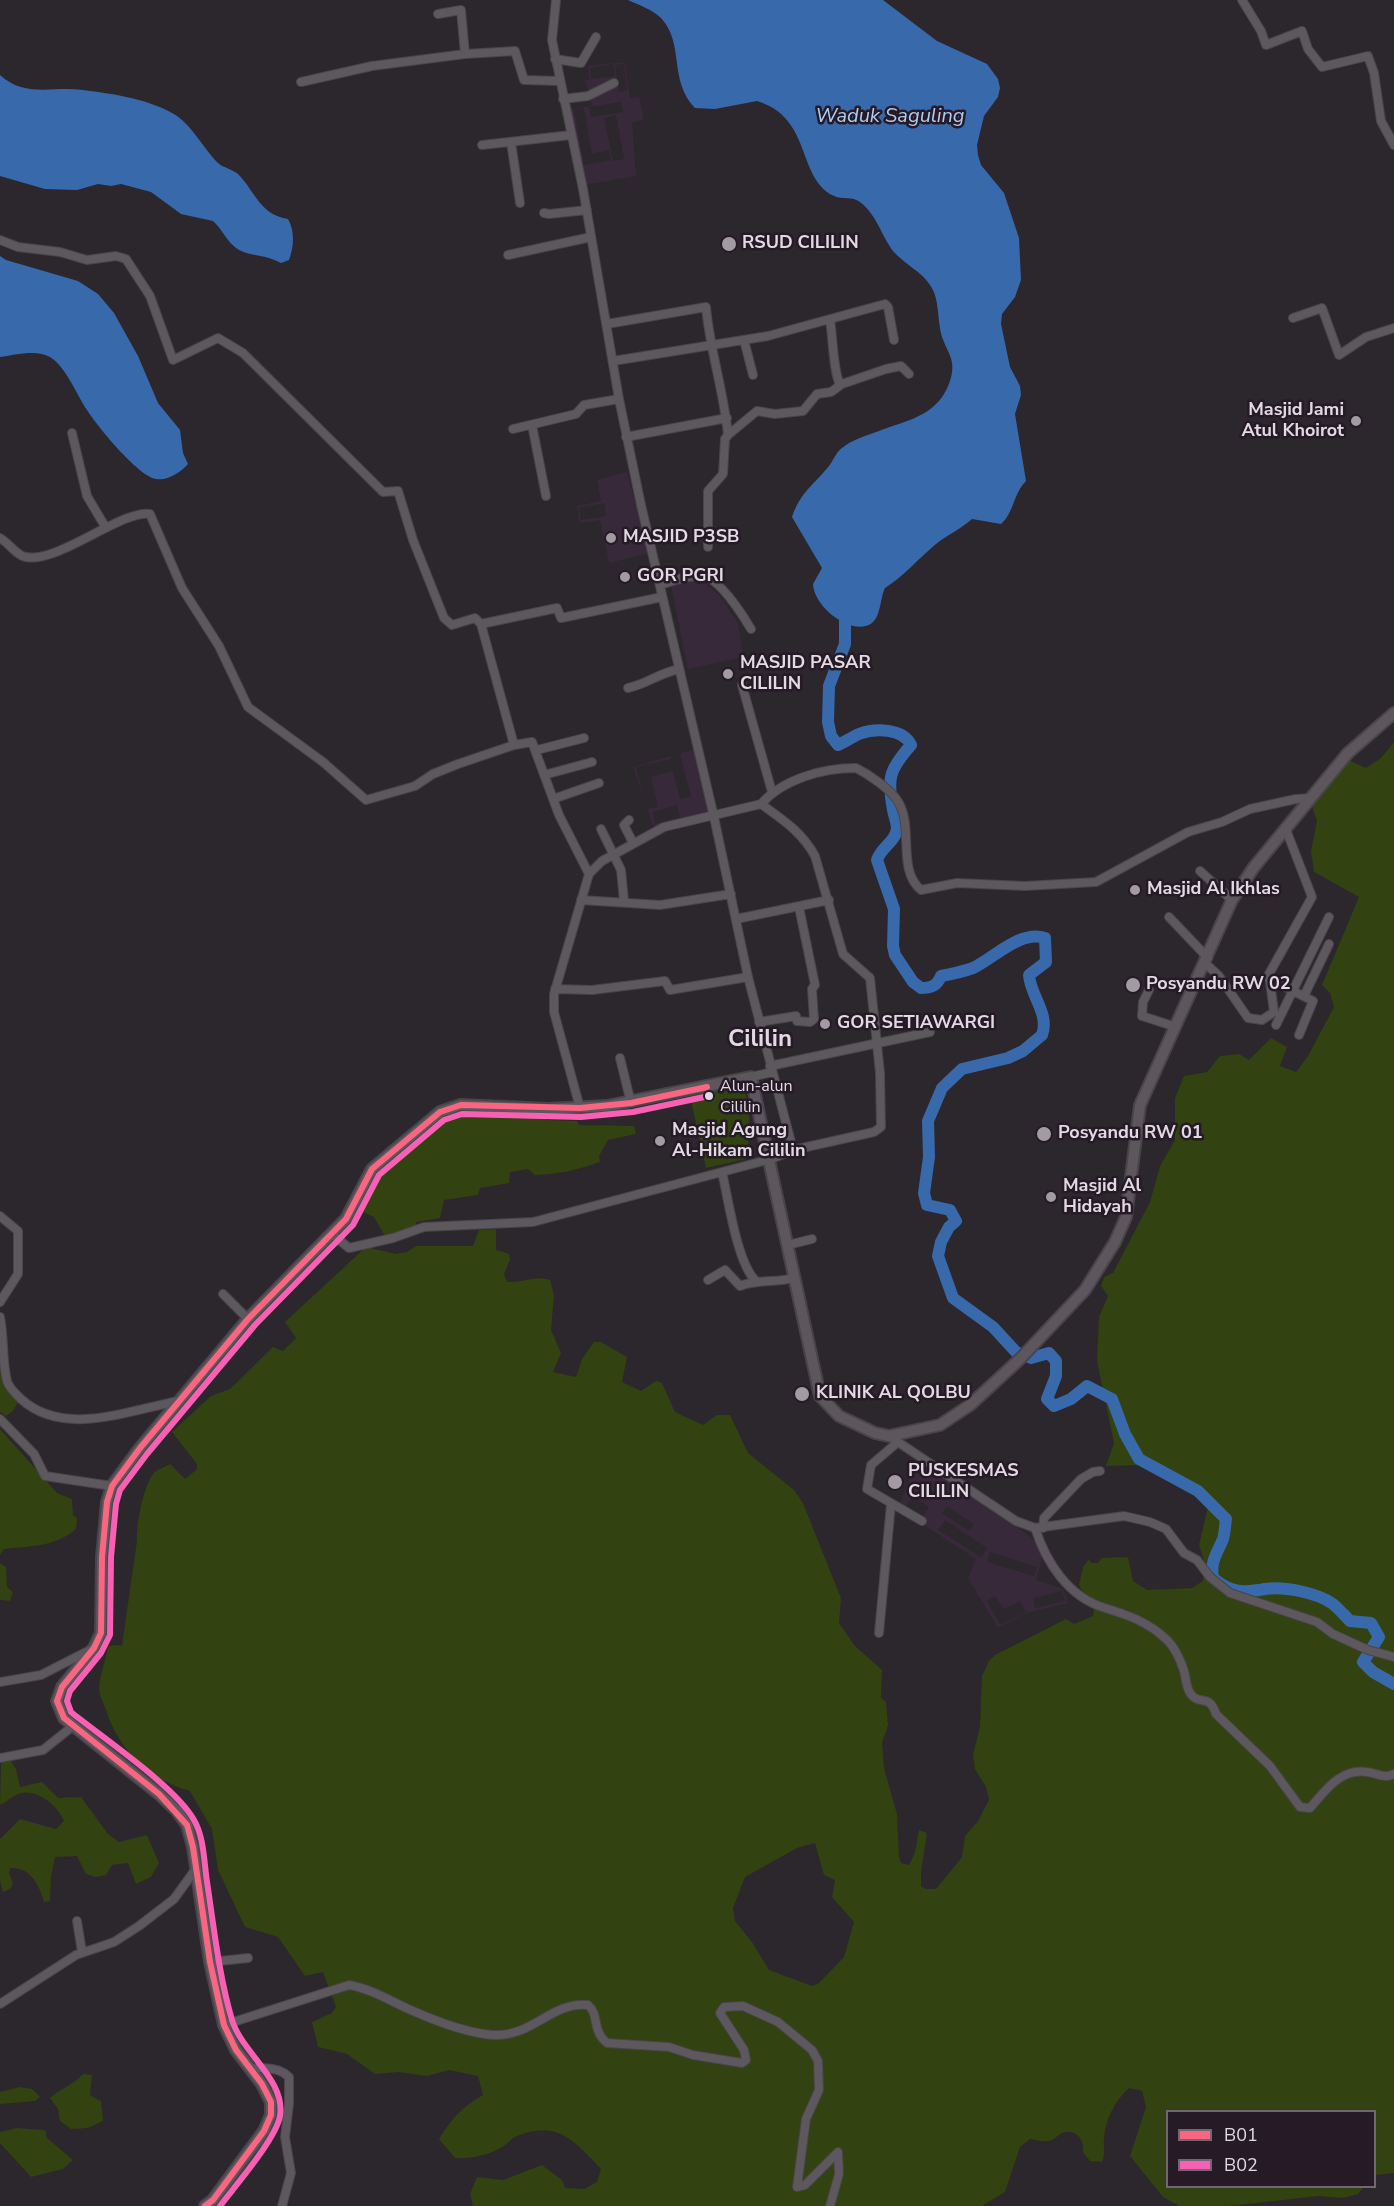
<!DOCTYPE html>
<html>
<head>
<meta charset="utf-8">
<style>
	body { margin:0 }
	#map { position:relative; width:1394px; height:2206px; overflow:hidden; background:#2c262d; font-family:"Nunito Sans",sans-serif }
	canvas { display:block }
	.legend { position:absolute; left:1166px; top:2110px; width:210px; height:78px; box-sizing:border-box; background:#251a26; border:2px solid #716772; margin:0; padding:8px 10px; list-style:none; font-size:18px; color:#e2dae3 }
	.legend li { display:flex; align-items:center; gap:12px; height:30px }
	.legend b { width:30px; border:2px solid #716772 }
</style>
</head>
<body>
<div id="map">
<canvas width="1394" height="2206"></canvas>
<ul class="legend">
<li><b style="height:8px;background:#fa6682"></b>B01</li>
<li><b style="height:8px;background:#f860b3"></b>B02</li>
</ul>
</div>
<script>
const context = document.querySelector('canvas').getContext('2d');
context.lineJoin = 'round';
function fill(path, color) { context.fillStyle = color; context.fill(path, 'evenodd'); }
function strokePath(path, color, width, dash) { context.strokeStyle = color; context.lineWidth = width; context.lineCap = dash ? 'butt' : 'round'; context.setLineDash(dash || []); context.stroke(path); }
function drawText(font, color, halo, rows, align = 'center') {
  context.font = font + ' "Nunito Sans",sans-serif'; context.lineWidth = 5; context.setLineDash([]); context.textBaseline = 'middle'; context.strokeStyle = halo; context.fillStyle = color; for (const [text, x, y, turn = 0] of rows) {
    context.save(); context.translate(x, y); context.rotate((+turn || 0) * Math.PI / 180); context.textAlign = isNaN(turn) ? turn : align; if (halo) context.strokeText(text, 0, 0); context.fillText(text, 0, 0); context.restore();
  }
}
const built = new Path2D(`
	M625,62L630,98L639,97L643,116L642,120L632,123L636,176L584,185L571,110L592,105L585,80H590L588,66ZM613,64L615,76L591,79L590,68ZM624,64L627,90L619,92L615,65ZM621,102L623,112L591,117L589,107ZM584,108L592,154L609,150L611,160L584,165L574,110ZM616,115L624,159L613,161L604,118Z
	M627,472L649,553L609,563L600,520L580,523L577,506L601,501L597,480ZM604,503L606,516L581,520L579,508Z
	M694,579L696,584H706L719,595L738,623L743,657L688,669L671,585Z
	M695,749L710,816L654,828L633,767ZM680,754L691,796L680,799L673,771L651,777L658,807L647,809L636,767L671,759V756ZM677,805L680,817L655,824L653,812Z
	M916,1464L941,1474L1031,1537L1043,1554L1036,1580L1063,1589L1068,1603L1026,1613L998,1628L968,1578L976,1559L898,1508ZM913,1496L929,1507L922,1517L906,1506ZM947,1506L974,1524L969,1531L942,1513ZM945,1520L987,1548L981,1557L938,1530ZM990,1552L1037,1567L1034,1576L987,1562ZM1062,1591L1065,1601L1035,1608L1033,1598ZM995,1596L1004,1609L1020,1601L1026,1612L1000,1625L987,1601Z`);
const green = new Path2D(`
	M1394,742V2173L1375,2175L1374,2112H1168V2186L1364,2187L1358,2194L1343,2198L1318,2196L1230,2206H1179L1163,2197L1130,2156L1146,2107L1142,2091L1129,2088C1115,2101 1105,2119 1104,2139C1103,2148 1106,2154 1102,2162L1090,2161L1083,2152C1084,2139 1077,2129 1062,2133C1058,2135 1054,2140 1049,2141C1044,2142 1035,2140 1030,2139L1020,2147L1005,2192L982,2206H473L470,2194L477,2177L503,2180L542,2165L562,2180L565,2188L584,2189L597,2182L601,2169C573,2140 557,2119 515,2137C511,2139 508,2143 504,2146C490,2155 471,2159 455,2158L439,2139C451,2119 463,2106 483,2095L478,2076L449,2070L427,2076L399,2072L375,2074L347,2054L318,2047L312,2022L332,2013L336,2007L323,1972L305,1976L278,1937L245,1927L218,1870L212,1829L190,1791C149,1780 119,1750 106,1710C104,1704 99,1695 99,1688C100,1674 106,1660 108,1646L122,1645L137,1541C136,1526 143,1487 153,1474C156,1470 165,1467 170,1464L185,1479L197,1469V1464L172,1432L211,1396L230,1389L273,1347L283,1351L296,1338L285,1322L366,1247L396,1254L407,1252L416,1246H473L479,1230L496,1229V1250L509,1254L510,1260L504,1274L507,1282C524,1283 536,1275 550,1280L554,1295L551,1330L561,1353L553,1372L576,1377L582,1359L594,1342H601L627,1357L622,1382L641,1391L656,1381L662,1383L675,1412L703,1425L717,1415H730L748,1453L794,1490L803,1503L841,1598L839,1623L855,1646L882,1670L881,1698L886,1702L888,1725L882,1743L884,1768L897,1814L899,1857L901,1863L909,1865L915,1852L919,1830L927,1833L921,1872V1886L926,1889H936L962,1857L965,1836L978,1821L989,1800L986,1787L975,1769L973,1755L980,1727L982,1676L989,1661L995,1655L1066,1619L1074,1624L1093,1616L1095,1601L1084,1594L1079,1585L1083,1567L1089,1559L1091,1563H1098L1102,1558L1128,1557L1133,1581L1147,1590L1192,1588L1203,1581L1204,1561L1199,1545L1208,1506L1196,1494L1144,1465L1106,1466L1114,1443L1097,1361L1099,1317L1108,1296L1101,1286L1104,1277L1113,1273L1150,1202L1160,1166L1175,1140V1098L1184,1076L1207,1072L1220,1056L1239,1054L1249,1060L1271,1038L1287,1047L1280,1066L1296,1072L1308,1056L1334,1007L1330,993L1322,985L1359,897L1314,872L1311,851L1317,821L1310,801L1344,758L1366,768L1381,758ZM815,1843L824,1875L835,1880L832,1897L854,1922L844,1957L818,1984L812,1986L769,1970L752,1942L735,1921L733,1908L745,1877L797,1848Z
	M738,1085L744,1087C751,1112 751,1134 746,1159L706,1168L690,1096Z
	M460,1109L545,1112L546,1120L577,1121L579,1125L634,1126L636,1134L608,1140L599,1156L600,1162C578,1170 559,1174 535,1175L528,1169L510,1172L509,1183L480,1188L478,1195L444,1200L440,1218L416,1222V1233L386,1238L374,1217L359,1210C363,1180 393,1161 415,1144L413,1139L443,1113L453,1118L460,1115Z
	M0,1365L6,1386L18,1402L13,1411L6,1416L0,1412Z
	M0,1429L57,1493L72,1499L73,1515L77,1518L76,1529C56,1547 29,1546 4,1549L0,1555Z
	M0,1563L6,1567L7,1587L13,1592L10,1601L0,1600Z
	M11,1761L16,1769L20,1787L42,1782L58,1798L81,1797L108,1834L119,1842L147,1835L159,1863L151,1877L136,1884L128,1863L112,1865L106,1875L96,1877L86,1874L77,1856L55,1857L51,1876L50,1901L44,1902C39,1885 31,1867 10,1868L9,1873L13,1883L10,1889L3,1892L0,1881V1839L20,1819L56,1829L64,1821C59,1807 38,1789 21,1793C15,1794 7,1802 0,1805L1,1762Z
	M83,2074L92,2075L90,2095L101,2101L103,2121L88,2128L71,2129L60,2121L58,2109L50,2098C61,2088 73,2085 83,2074Z
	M20,2087L32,2089L40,2097L35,2101L0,2104V2092Z
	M17,2128L45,2130L47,2138L73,2160L63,2169L31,2177L0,2143V2132Z`);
const water = new Path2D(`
	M628,0H883L937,41L987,64L998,79L1000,88L998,97L984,116L977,145L978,155L981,165L1004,193L1019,238L1021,280L1015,297L1002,314L1001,324L1010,367L1020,386L1021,395L1015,414L1026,481C1013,494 1014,513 1001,524L972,519C961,529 947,535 936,544C918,559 904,576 885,588C880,598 881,616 872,623C853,637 814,608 813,584L822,568L792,517C801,491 813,486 829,466C833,461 836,452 842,448C851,440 868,435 879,431C899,423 921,419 936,404C944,397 951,382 952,372C954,360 948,352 944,342C936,324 941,300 930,285C921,271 904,264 893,251C881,235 877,215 860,202C852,196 843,200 834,196C796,178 813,118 757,101L715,109L695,108C668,80 685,44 661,18C653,10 639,5 628,0Z
	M0,75C25,98 52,86 83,90C113,94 145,98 172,113C191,123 202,147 218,163C224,168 232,169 238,174C255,191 260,215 288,219C295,231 294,247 289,260L281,263C265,254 253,257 239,250C227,243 223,230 213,221L181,214L151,192L121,184L111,186L98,184L77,190L45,189L0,176Z
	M0,256L6,260L78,281L98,294L114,313L138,356L158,403L180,430L183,453L188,464C181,472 168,481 156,479C138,476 97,426 87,410C76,394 67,368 50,357C37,349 14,355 0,357Z`);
const river = new Path2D(`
	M845,606V644L829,686L828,722L831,736L838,745C845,742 852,737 859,734C875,728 903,728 911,745C889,770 887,778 893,810C894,816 897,823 897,828C896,842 881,847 877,860L894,909L893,946L895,955L913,982L921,988C931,988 937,986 941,976C952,974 962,972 973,968C994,958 1020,930 1045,938L1046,962L1029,975C1030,995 1050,1014 1042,1035L1023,1051L1008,1058L962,1069L942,1088L928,1121L929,1157L924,1193L927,1205L950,1210L956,1221L949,1227L941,1242L938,1256L953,1298L993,1327L1016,1352L1031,1358L1049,1353L1056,1361V1376L1047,1399L1054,1406L1071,1399L1087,1386L1112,1399L1125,1434L1139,1459L1198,1491L1226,1519C1225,1525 1225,1533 1223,1539C1217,1554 1210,1561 1213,1578C1231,1593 1243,1593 1265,1589C1284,1586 1318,1593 1333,1604C1339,1609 1345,1616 1350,1621L1371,1623L1379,1637L1363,1662L1373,1672L1394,1684`);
const minor = new Path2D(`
	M1242,0L1261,31L1266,45L1302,31L1308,49L1322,67L1368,56L1374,73L1381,121L1394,145
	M438,14L461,10L465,54L515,51L524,80L559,81
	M555,59L581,63L596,37
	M301,82L372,66L465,54
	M563,99L588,96L614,83
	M511,142L520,203
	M482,145L571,135
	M544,213L549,214L587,210
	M0,240L18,247L60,252L87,260L116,256L126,259L150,296L173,360L218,338L243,353L383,492L398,491L413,540L444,618L452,625L475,618L481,624L514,745
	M508,255L591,237
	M1293,318L1322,308L1339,355L1366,337L1394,328
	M830,320C833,338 833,370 840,385
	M607,324L706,307C710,351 724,392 728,435L725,439L723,474L708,491V547
	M744,340L753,375
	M613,361L768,336L885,304L888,307L894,340
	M532,425L546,496
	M513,429L576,414L584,405L619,399
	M72,433L87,496L106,528
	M728,435L757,411L775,414L803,411L817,394L831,392L842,384L886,369L901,366L909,374
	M626,437L727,418
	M0,538C9,543 17,556 26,557C57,564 123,509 150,514L182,588L219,646L248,707L323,762L366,800L415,786L433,774L458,764L514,745L532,742L559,815L589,874
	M660,585C672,581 687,575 701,576C719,577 742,614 751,629
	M481,624L557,608L561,618L662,597
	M742,685L772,792
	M628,688C647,684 657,674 679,669
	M537,750L584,738
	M544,775L592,762
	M553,799L599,783
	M761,804C783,820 802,832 815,856L843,954L870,978L880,1073L881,1127L874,1132L793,1150
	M629,820L624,825L633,843
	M601,829L621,870L624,901
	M1200,871L1232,900
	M581,900L660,905L731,894
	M1169,917L1208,958
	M736,919L829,900
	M1205,963L1219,976L1248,1018L1262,1020L1274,1012L1269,974L1312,897L1285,827
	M1269,979L1313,1001L1299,1035
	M555,989L592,990L665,981L670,990L748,977
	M1149,990L1143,1002L1142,1016L1176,1027
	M1304,996L1329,944
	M759,1022L796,1016L797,1021L810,1022L814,1019L812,989L815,985L799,907
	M1276,1025L1329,917
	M620,1058L631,1103
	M770,1066L930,1032
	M751,1077L772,1072
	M580,1108L554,1012V994L589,874L602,861L664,827L761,804C783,779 823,768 856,768C868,774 889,788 897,800C915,826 896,869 921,890L957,883L1025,886L1096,882L1188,832L1222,822L1250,809L1296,799L1311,798
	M722,1172C728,1198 737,1262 755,1280
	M0,1216L18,1231V1274L0,1302
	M333,1235L349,1248L393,1238L424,1227L533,1222L771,1159L793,1150L748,977L714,817L641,505L619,399L583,189L552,40L556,0
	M788,1245L812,1239
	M708,1280L725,1270L740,1286C758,1279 775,1283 794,1278
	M223,1294L248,1319
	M0,1317C4,1337 2,1361 7,1381C9,1388 16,1394 21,1399C64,1438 129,1410 179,1401
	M0,1419L34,1454L45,1476L112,1486
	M889,1436L1016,1521L1035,1528C1046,1562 1068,1597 1105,1608C1128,1615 1148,1622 1166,1639C1174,1646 1181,1661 1184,1671C1186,1678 1186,1687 1190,1693C1199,1707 1209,1692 1216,1714L1270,1766L1300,1807L1310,1808C1325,1791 1340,1768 1367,1772C1377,1773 1384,1779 1394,1774
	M898,1442L871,1465L867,1489L922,1521
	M1035,1528L1124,1516L1150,1522L1166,1529L1184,1553L1197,1560L1210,1577L1230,1593L1317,1622L1333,1634L1368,1650L1394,1657
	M1043,1528L1044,1518L1081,1479L1093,1472L1100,1471
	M879,1633L891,1504
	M0,1682L41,1675L90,1650
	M0,1758L43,1750L73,1726
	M77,1921L82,1952
	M210,1962L248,1958
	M0,2004L76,1955L114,1942L139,1926L174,1899L195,1870
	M224,2025L349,1985C372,1989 392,2002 413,2011C438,2022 467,2033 493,2035C533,2037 552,2001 588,2005C600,2015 591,2030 607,2043L669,2047L693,2055L742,2063L746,2060L744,2050L720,2013L724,2007L743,2006L778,2022L812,2050L818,2061L819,2090L806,2119L797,2187L805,2185L838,2152L839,2174L830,2206
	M250,2069C264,2067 279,2067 289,2077V2104L285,2137L291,2173L282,2206`);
const secondary = new Path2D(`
	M205,2206L213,2200L264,2131L271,2115V2102L262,2084L236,2050L224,2025L210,1962L193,1847L187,1825L177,1811L159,1794L64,1718L57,1701L62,1687L94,1648L101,1633L102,1557L107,1502L112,1486L140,1448L248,1319L346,1219L372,1169L440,1112L461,1105L548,1109L607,1106L751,1077L820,1396L839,1416L875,1433L889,1436L940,1425L970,1405L1020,1359L1085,1290L1115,1242L1126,1217L1140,1105L1232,900L1254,867L1348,753L1394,713`);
const bus1 = new Path2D(`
	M205,2206L213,2200L264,2131L271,2115V2102L262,2084L236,2050L224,2025L210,1962L193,1847L187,1825L159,1794L64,1718L57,1701L62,1687L94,1648L101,1633L102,1557L107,1502L112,1486L140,1448L248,1319L346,1219L372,1169L440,1112L461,1105L580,1108L631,1103L707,1087`);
const bus2 = new Path2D(`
	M220,2206C235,2186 276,2139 280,2116C286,2080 242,2053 232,2020C219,1976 214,1928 207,1882C204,1862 204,1837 194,1820C176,1787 103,1738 71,1712L67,1701L70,1691L101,1653L110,1635L111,1557L116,1504L120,1490L147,1454L255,1325L353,1225L379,1175L444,1120L462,1114L581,1117L633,1112L709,1096`);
const markers = [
	[729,244,8,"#a29ba3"],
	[1356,421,6,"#a29ba3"],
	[611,538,6,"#a29ba3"],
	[625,577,6,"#a29ba3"],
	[728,674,6,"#a29ba3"],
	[1135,890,6,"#a29ba3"],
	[1133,985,8,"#a29ba3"],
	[825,1024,6,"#a29ba3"],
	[709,1096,5,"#e2dae3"],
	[1044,1134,8,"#a29ba3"],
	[660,1141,6,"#a29ba3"],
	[1051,1197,6,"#a29ba3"],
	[802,1394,8,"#a29ba3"],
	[895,1482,8,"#a29ba3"]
];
const busNames = [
	["Alun-alun",720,1087],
	["Cililin",720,1108]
];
const poiNames = [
	["RSUD CILILIN",742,244],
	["Masjid Jami",1344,411,"right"],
	["Atul Khoirot",1344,432,"right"],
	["MASJID P3SB",623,538],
	["GOR PGRI",637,577],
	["MASJID PASAR",740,664],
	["CILILIN",740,685],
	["Masjid Al Ikhlas",1147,890],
	["Posyandu RW 02",1146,985],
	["GOR SETIAWARGI",837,1024],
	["Masjid Agung",672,1131],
	["Al-Hikam Cililin",672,1152],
	["Posyandu RW 01",1058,1134],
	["Masjid Al",1063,1187],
	["Hidayah",1063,1208],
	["KLINIK AL QOLBU",816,1394],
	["PUSKESMAS",908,1472],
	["CILILIN",908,1493]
];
const waterNames = [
	["Waduk Saguling",890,117]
];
const districtNames = [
	["Cililin",760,1040]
];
fill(built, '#38293a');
fill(green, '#324211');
fill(water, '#3869aa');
strokePath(river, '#3869aa', 12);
strokePath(minor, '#49444a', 10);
strokePath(secondary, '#49444a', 14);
strokePath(minor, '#5d585e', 8);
strokePath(secondary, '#5d565c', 10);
strokePath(bus1, '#fa6682', 6);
strokePath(bus2, '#f860b3', 6);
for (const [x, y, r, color] of markers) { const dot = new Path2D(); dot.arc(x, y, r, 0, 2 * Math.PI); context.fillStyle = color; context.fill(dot); strokePath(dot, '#251a26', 2); }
drawText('16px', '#e2dae3', '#251a26', busNames, 'left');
drawText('bold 18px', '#e2dae3', '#251a26', poiNames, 'left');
drawText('italic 20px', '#afccf2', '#251a26', waterNames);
drawText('bold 24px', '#e2dae3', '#251a26', districtNames);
</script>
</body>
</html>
